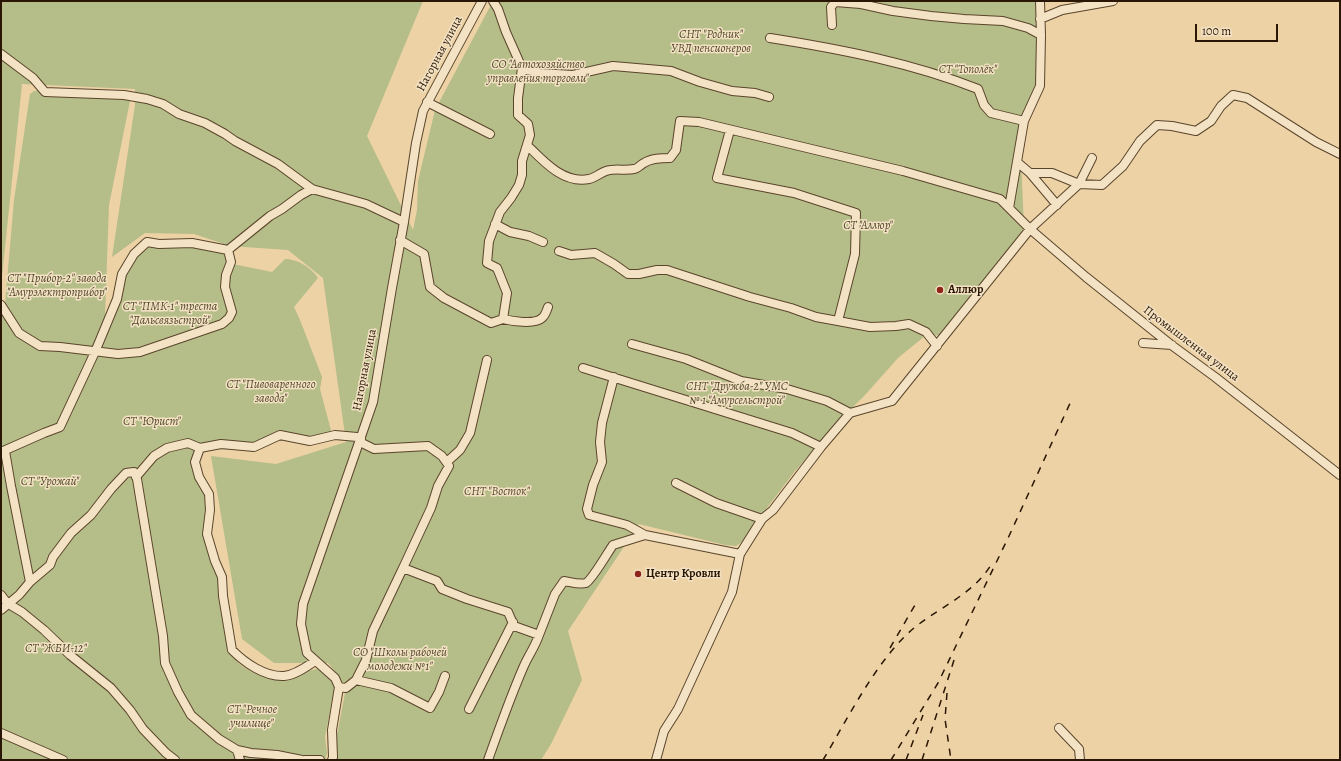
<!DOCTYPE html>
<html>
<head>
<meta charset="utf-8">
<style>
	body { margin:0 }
	#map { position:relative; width:1341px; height:761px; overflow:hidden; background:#ecd2a5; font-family:Alegreya,serif }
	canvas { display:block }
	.frame { position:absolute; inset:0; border:2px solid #2a1604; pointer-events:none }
	.scale { position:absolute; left:1195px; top:24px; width:83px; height:18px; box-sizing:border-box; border:2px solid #2a1604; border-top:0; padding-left:5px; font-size:12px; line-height:14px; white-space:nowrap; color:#2a1604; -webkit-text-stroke:3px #f3e2c4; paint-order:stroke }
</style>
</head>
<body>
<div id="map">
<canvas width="1341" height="761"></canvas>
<div class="frame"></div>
<div class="scale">100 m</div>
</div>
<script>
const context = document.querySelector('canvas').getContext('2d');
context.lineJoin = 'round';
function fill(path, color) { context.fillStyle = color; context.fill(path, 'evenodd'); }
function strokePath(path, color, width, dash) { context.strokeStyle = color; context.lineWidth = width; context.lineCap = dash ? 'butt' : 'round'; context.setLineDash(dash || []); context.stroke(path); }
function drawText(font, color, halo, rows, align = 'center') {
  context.font = font + ' Alegreya,serif'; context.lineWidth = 3; context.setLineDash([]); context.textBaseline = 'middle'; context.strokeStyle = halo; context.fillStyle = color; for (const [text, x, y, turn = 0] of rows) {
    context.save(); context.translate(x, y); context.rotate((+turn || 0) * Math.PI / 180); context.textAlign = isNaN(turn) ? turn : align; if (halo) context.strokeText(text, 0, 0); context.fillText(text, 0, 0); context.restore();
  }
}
const green = new Path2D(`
	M1,1H423L367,136L413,230L417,210L418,181L435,110L493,1H1038L1039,79L1024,116L1021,159L1024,228L1001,260L943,335L925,336L898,358L865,395L842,418L795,471L757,521L746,539L736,546L725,545L639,524L568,631L582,680L551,744L541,760H336L337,735L345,693L343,684L339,676L328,663H274L242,639L211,456L276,464L346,442L323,278L288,250L230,246L194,234L145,233L112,257L135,105V89L22,84L1,286Z
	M52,88L132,91L109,205L105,317L128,256L141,241C170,236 197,240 225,246L228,263L272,272L285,259C297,259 311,267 318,278L294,307L300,320L322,377L320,389L333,438C313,438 271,433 259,450L207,449L196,455L207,498L206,531L219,574L231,650L239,664L250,671L264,676L305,672L320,668L329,676L335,685L325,737L327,753L325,760H1V298L5,304L14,200L30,94L34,91Z`);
const minor = new Path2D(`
	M493,1L498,9L506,32L522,68L539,73L573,75L613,66L671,71L700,82L732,91L755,93L769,97
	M1040,1L1041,35L1040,86L1024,121L1009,208L1030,229L1086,277L1170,344L1215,377L1340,475
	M1040,19L1062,10L1113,1
	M832,25L831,7L835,2L861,4L893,11L931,16L964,19L1003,21L1028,28L1041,35
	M770,38C840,49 912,63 978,89L984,105L991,113L1024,121
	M1,54L33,78L45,92L124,95L147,99L163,104L179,114L205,123L225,134L235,141L278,164L312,189L366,204L404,222
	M427,102L490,134
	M528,146C544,162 564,184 589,179C595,178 600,173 606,171C615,168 624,171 634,169C637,169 640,165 644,163C651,158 662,158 670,158L676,150L680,121L699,122L903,171L1000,199L1009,208
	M1017,162L1030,173H1052L1079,184L1092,158
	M1030,173L1057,205
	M495,224L510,232L529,236L543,242
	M400,240L424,254L430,287L444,298L491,323L503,319L507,293L497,268L487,263L489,241L500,212L511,198L519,185L522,175V161L530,135L528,124L518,115V98L522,68
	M228,250L270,216L282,209L301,195L312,189
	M559,251L571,255L595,253L614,264L628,274H639L657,270H667L750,297L791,308L816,317L838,321L855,254L856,213L794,193L717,178L730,130
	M1,305L19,333L40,346L60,347L118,354L140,352L222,324L229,318L232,312L225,287L226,275L231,262L228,250
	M503,319C511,321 535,325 542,318C545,316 547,310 548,307
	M838,321L870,327L896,326L909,324L926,332L937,346
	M1143,343L1172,345
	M632,344L686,359L741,381L787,389L827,401L850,413
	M583,368L792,433L821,447
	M614,377L602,423L600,442L602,462L593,485L587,509L589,515L627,525L645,535L740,554
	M360,442L374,449L428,446L442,456L449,466L438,486L431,508L403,568
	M200,448L221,444L254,447L280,435L310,441L335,435L357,437L361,439
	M1,452L44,433L60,427L95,352L117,299L122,274L134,254L147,242L159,244L192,243L228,250
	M445,460H449L460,450L470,433L487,360
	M136,477L154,456L167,448L188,443L200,448L195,462L199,477L209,494L210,510L207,534L215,561L222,577L223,596L232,650C245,663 265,677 284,676C295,675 306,667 315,661
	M676,483L716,503L762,519
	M30,582L50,565L53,557L71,533L91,515L111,489L126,473L134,472L137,479L163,636L165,663L178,692L191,715L219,739L237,750L240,760
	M1,595L7,603L22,612L44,630L70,655L111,688L130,710L143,729L166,753L175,760
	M1,610L19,595L30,582L11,486L5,451
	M356,680L391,688L430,708L439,692L445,676
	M339,687L346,688L356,680L366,660L373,631L403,568L437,581L442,589L467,599L508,612L514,626L539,635L555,594L564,581C571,582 579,585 586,583C592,580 608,552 613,545L645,535
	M469,709L513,622
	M1059,728L1079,749L1080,760
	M1,733L63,760
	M237,750L251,753L277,755L302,760
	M305,760H320
	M332,760L333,757L332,730L339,687L335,678L307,653L301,624L303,604L373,402L392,288L404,222L416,143L423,111L482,1
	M488,760C499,729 510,698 523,668C528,656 535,647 539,635
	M656,760L664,731L678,709L732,592L740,554L762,519L773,510L821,447L850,413L892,401L1030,229L1079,184L1102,185L1123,166L1140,141L1157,125L1172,126L1196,131L1211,121L1221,106L1233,95L1247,98L1316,142L1340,154`);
const rail = new Path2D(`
	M890,648L915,605
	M947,693L945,719L951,760
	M823,760C848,718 877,659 914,628C940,607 973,594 991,565
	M891,760L938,683L1009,536L1072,399
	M906,760L923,715
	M922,760L955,657`);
const markers = [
	[940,290,4,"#8f2418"],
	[638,574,4,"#8f2418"]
];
const parkNames = [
	["СНТ \"Родник\"",711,35],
	["УВД пенсионеров",711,49],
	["СО \"Автохозяйство",538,65],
	["управления торговли\"",538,79],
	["СТ \"Тополёк\"",968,70],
	["СТ \"Аллюр\"",868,226],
	["СТ \"Прибор-2\" завода",57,279],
	["\"Амурэлектроприбор\"",57,293],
	["СТ \"ПМК-1\" треста",170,307],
	["\"Дальсвязьстрой\"",170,321],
	["СТ \"Пивоваренного",271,385],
	["завода\"",271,399],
	["СНТ \"Дружба-2\" УМС",737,387],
	["№ 1 \"Амурсельстрой\"",737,401],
	["СТ \"Юрист\"",152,422],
	["СТ \"Урожай\"",50,482],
	["СНТ \"Восток\"",497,492],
	["СТ \"ЖБИ-12\"",56,649],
	["СО \"Школы рабочей",400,653],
	["молодежи №1\"",400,667],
	["СТ \"Речное",252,710],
	["училище\"",252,724]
];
const streetNames = [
	["Нагорная улица",440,54,-62],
	["Промышленная улица",1191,344,37],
	["Нагорная улица",365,370,-79]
];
const poiNames = [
	["Аллюр",948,290],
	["Центр Кровли",646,574]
];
fill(green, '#b5bd88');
strokePath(minor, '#5a452c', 10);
strokePath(minor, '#f3e2c4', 8);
strokePath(rail, '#2a1604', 1.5, [7, 7]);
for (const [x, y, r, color] of markers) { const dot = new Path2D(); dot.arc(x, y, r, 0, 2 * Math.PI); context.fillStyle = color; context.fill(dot); strokePath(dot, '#f3e2c4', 1.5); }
drawText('italic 12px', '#54482c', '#f3e2c4', parkNames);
drawText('12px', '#2a1604', '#f3e2c4', streetNames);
drawText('bold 12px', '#2a1604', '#f3e2c4', poiNames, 'left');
</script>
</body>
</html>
